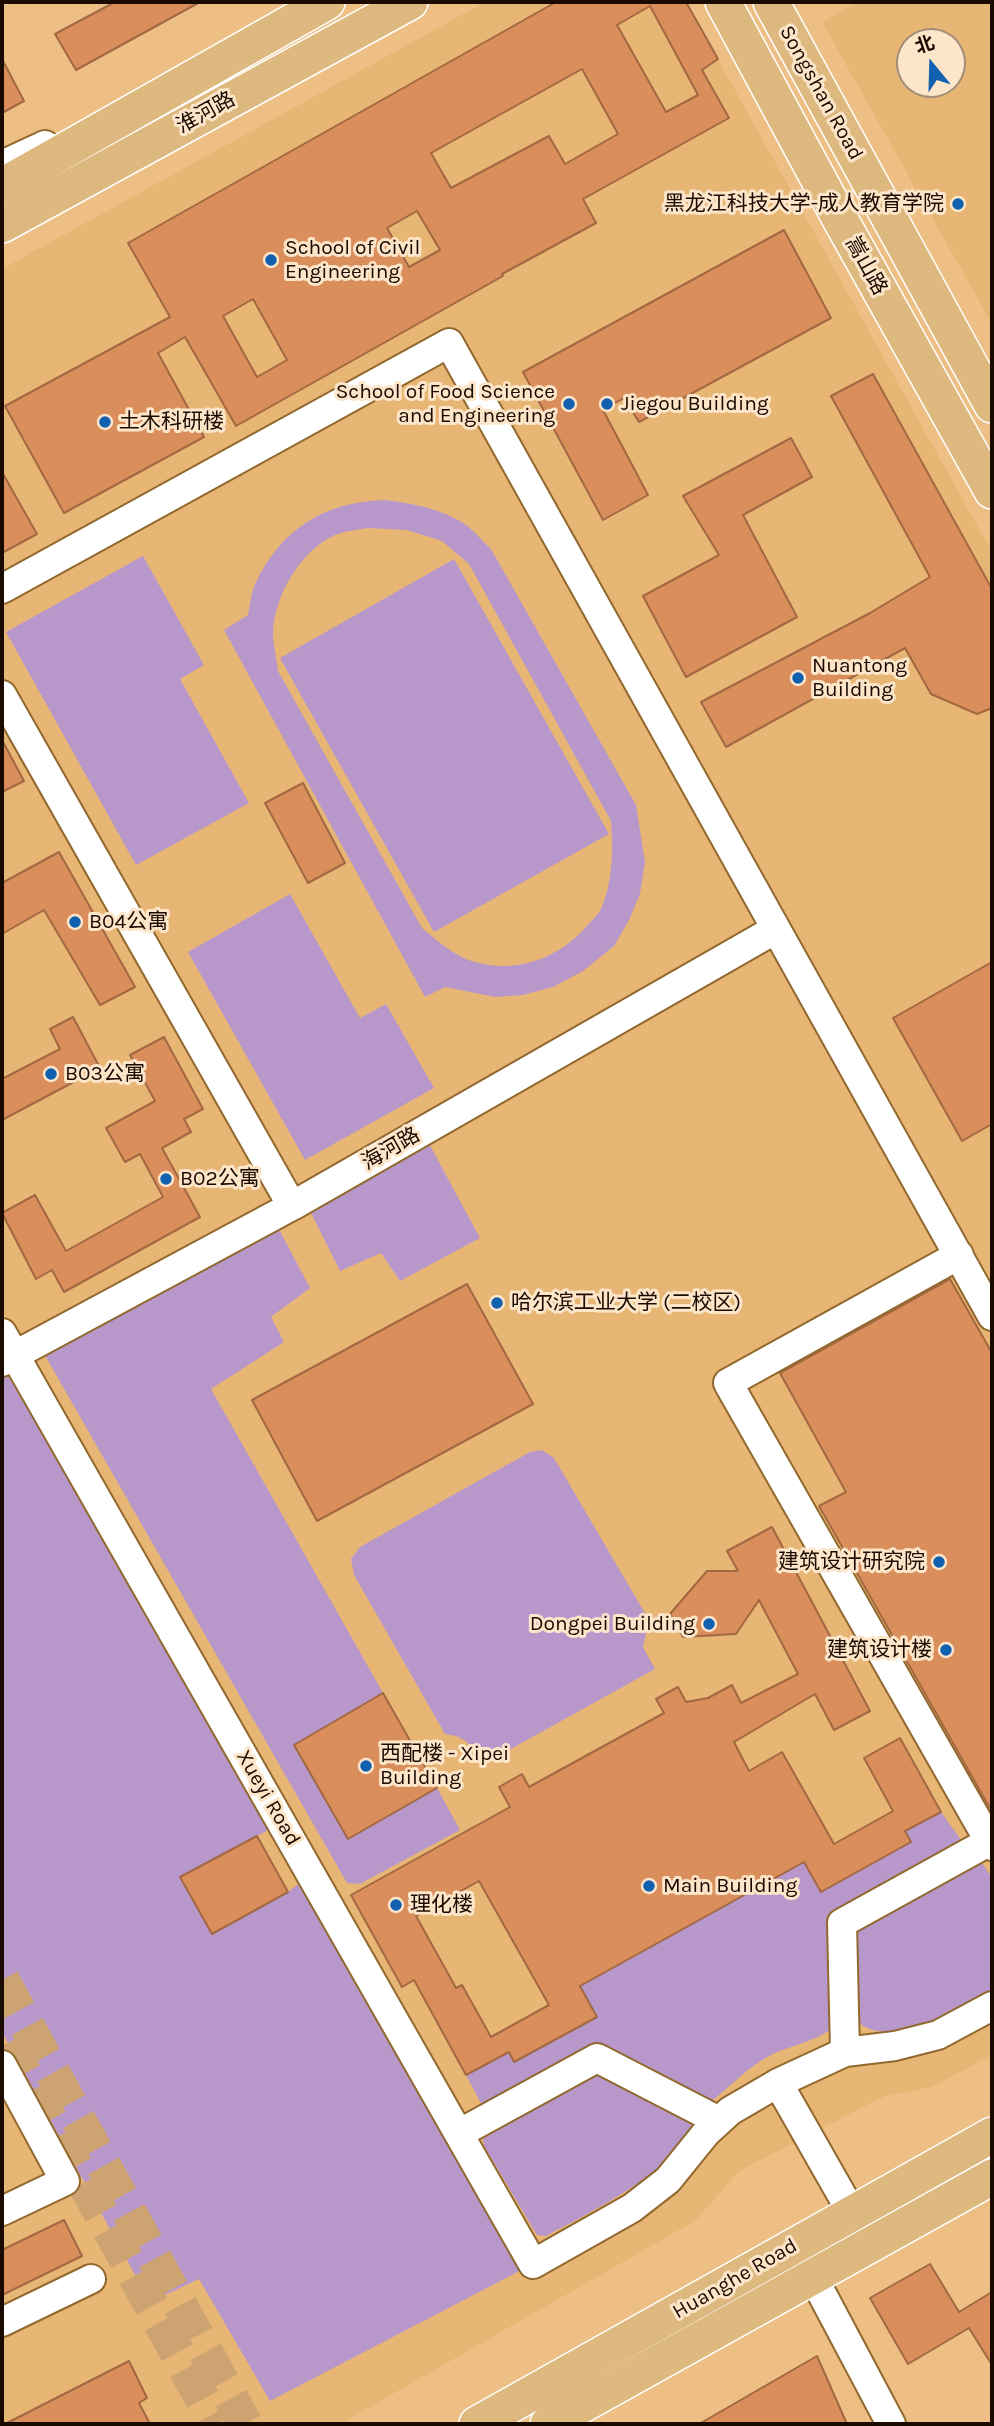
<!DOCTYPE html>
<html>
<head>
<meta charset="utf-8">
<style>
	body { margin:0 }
	#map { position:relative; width:994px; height:2426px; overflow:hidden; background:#edbf85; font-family:Karla,"Noto Sans SC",sans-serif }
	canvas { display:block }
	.frame { position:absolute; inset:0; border:4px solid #1a0a00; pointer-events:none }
	.north { position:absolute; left:896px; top:28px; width:70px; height:70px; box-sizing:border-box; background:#fce5c8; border:2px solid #a28d78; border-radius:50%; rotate:341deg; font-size:19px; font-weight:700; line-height:28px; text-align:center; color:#1a0a00 }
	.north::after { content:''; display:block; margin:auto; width:24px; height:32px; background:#1261b0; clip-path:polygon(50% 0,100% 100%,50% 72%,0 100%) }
</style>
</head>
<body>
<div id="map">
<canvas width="994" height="2426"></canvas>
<div class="frame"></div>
<div class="north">北</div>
</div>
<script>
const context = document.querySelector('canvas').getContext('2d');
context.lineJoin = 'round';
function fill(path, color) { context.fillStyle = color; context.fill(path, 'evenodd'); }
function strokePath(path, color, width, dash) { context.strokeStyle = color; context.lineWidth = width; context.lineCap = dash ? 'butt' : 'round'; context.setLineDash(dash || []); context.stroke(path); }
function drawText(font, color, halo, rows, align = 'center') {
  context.font = font + ' Karla,"Noto Sans SC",sans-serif'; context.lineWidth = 6; context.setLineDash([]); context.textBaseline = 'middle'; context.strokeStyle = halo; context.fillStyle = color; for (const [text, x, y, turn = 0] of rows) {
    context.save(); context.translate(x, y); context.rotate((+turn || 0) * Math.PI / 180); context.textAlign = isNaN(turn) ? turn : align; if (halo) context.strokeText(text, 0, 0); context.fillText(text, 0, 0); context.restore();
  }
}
const built = new Path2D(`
	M485,2H686L992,552V2055L932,2087L885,2096L739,2171L695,2221L340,2424H2V269Z
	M857,2H992V324L822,22ZM910,42H952V84H910Z`);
const green = new Path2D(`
	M384,500C411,503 439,508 463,523C473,529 482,541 491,549L636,805L645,862L640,894L629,920L614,946L583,971L553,987L523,995L495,997L445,987L425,997L224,630L248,615C250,605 251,593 255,584C281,529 324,502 384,500ZM367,528L407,530L442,541L469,564L611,821C613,849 613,885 600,911C597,916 590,922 586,927C559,958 516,974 475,962C455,957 438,941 422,928L278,671C277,659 273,645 273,633C274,596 301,550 335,535C345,531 357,530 367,528Z
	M143,556L204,665L180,679L249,803L136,865L6,632Z
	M454,559L609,834L434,932L280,658Z
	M290,894L360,1018L386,1004L434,1088L305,1160L188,952Z
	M426,1138L480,1238L400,1281L381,1253L340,1271L307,1205Z
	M274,1220L310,1288L271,1317L284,1342L211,1389L383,1693L294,1745L348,1839L437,1788L460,1830L360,1884L347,1883L43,1352Z
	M16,1368L272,1828L180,1877L212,1934L288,1892L301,1882L533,2264L270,2401L199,2279L150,2302L2,2032V1376Z
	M542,1450L554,1458L649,1620L643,1647L655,1669L482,1765C471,1746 469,1737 445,1734L354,1575L351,1559L360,1547L530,1452Z
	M941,1812L964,1844L831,1919L833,2028C814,2042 792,2045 771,2055C749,2066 733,2084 713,2100L697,2099L601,2047L485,2111L466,2075L509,2052L515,2062L596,2017L580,1986L804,1862L821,1892L911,1842L905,1831Z
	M973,1861L982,1863L992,1878V1989C961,2007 886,2054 855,2019V1932Z
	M604,2071L688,2112L694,2126C671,2173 591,2212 546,2236L537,2235L484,2146L483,2136L588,2076Z`);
const building = new Path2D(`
	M115,2H200L76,70L55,34Z
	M556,2H686L718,59L702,70L729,118L583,199L596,223L502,274L503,276L236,426L185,337L158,353L204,437L64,513L5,406L170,317L128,243ZM650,6L698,95L666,112L617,25ZM582,69L618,134L565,164L549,136L451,188L431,153ZM417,211L440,250L409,267L387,228ZM253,299L287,360L257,377L223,316Z
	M2,59L24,101L2,113Z
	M784,230L831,318L639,422L624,398L603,410L648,495L603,520L523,372Z
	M873,374L992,589V708L977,714L931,694L905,648L726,747L701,702L870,613L930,577L831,396Z
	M791,438L812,477L743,515L797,617L686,677L643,596L719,555L683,496Z
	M2,472L37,534L2,553Z
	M2,740L24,781L2,792Z
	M303,783L345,863L308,883L265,803Z
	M59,852L135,987L100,1005L44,910L2,934V883Z
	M992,962V1124L962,1141L893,1018Z
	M73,1017L100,1068L2,1120V1079L60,1049L50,1029Z
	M164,1037L203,1109L184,1119L191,1132L162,1148L200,1217L64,1292L52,1270L36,1279L2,1213L35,1195L66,1251L163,1197L140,1154L125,1162L106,1128L155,1101L130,1055Z
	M950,1279L992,1353V1812L819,1506L846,1492L780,1373Z
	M467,1284L533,1404L317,1521L252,1400Z
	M772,1527L870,1711L834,1730L815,1694L734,1742L749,1771L782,1752L834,1844L893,1811L864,1758L900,1738L941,1812L905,1831L911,1842L821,1892L804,1862L580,1986L597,2017L514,2062L509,2052L466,2075L414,1980L402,1987L351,1895L510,1807L499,1787L522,1774L529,1787L664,1713L656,1699L678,1687L686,1702L708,1698L732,1685L741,1703L798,1674L759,1600L736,1634L683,1637L670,1614L707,1571H738L727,1551ZM479,1881L549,2005L491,2037L462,1985L456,1988L416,1916Z
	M383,1693L437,1788L348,1839L294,1745Z
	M257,1836L288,1892L212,1934L180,1877Z
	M64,2220L82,2256L2,2295V2250Z
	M930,2264L959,2312L992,2292V2365L969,2328L908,2364L870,2298Z
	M817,2356L847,2424H699Z
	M129,2361L147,2398L139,2403L150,2424H5Z`);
const majorTunnel = new Path2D(`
	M2,1980L245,2424
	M8,2043L216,2424`);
const minor = new Path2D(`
	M2,165L45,145
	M2,589L449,343L992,1316
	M2,695L292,1206
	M959,1255L728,1383L992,1846
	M2,1333L533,2264L632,2208L668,2180L706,2133L730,2111L778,2083L845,2052L895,2046L938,2035L992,2006
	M2,1362L292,1206L776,929
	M845,2052L842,1923L992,1840
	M2,2065L65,2181L2,2211
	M778,2083L852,2213
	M460,2133L597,2058L719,2121
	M813,2277L891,2424
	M2,2322L91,2279`);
const major = new Path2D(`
	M723,2L840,219L992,491
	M771,2L992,405
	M2,186L327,2
	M2,225L410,2
	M477,2424L992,2135
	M548,2424L992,2177`);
const markers = [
	[958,204,7,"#1261b0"],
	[271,260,7,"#1261b0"],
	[569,404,7,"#1261b0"],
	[607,404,7,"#1261b0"],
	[105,422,7,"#1261b0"],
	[798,678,7,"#1261b0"],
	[75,922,7,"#1261b0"],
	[51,1074,7,"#1261b0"],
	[166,1179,7,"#1261b0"],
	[497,1303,7,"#1261b0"],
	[939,1562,7,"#1261b0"],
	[709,1624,7,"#1261b0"],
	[946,1650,7,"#1261b0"],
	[366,1766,7,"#1261b0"],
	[649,1886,7,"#1261b0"],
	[396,1905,7,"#1261b0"]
];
const streetNames = [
	["Songshan Road",821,93,61],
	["淮河路",206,113,-29],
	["嵩山路",866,266,61],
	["海河路",391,1149,-30],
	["Xueyi Road",268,1798,60],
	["Huanghe Road",735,2279,-30]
];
const poiNames = [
	["黑龙江科技大学-成人教育学院",944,204,"right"],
	["School of Civil",285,248],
	["Engineering",285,272],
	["School of Food Science",555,392,"right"],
	["and Engineering",555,416,"right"],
	["Jiegou Building",621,404],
	["土木科研楼",119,422],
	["Nuantong",812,666],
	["Building",812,690],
	["B04公寓",89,922],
	["B03公寓",65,1074],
	["B02公寓",180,1179],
	["哈尔滨工业大学 (二校区)",511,1303],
	["建筑设计研究院",925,1562,"right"],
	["Dongpei Building",695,1624,"right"],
	["建筑设计楼",932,1650,"right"],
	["西配楼 - Xipei",380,1754],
	["Building",380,1778],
	["Main Building",663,1886],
	["理化楼",410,1905]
];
fill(built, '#e8b674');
fill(green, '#b898cb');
fill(building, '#da8e5c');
strokePath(building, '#a26842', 2);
strokePath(majorTunnel, '#cda471', 35, [35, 18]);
strokePath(minor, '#91682d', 32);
strokePath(major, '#fff', 38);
strokePath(minor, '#fff', 28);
strokePath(major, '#ddb980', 35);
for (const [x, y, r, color] of markers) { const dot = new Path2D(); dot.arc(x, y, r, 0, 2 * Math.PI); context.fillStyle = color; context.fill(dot); strokePath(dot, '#fce5c8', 2.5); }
drawText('21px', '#1a0a00', '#fce5c8', streetNames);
drawText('21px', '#1a0a00', '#fce5c8', poiNames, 'left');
</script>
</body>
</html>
